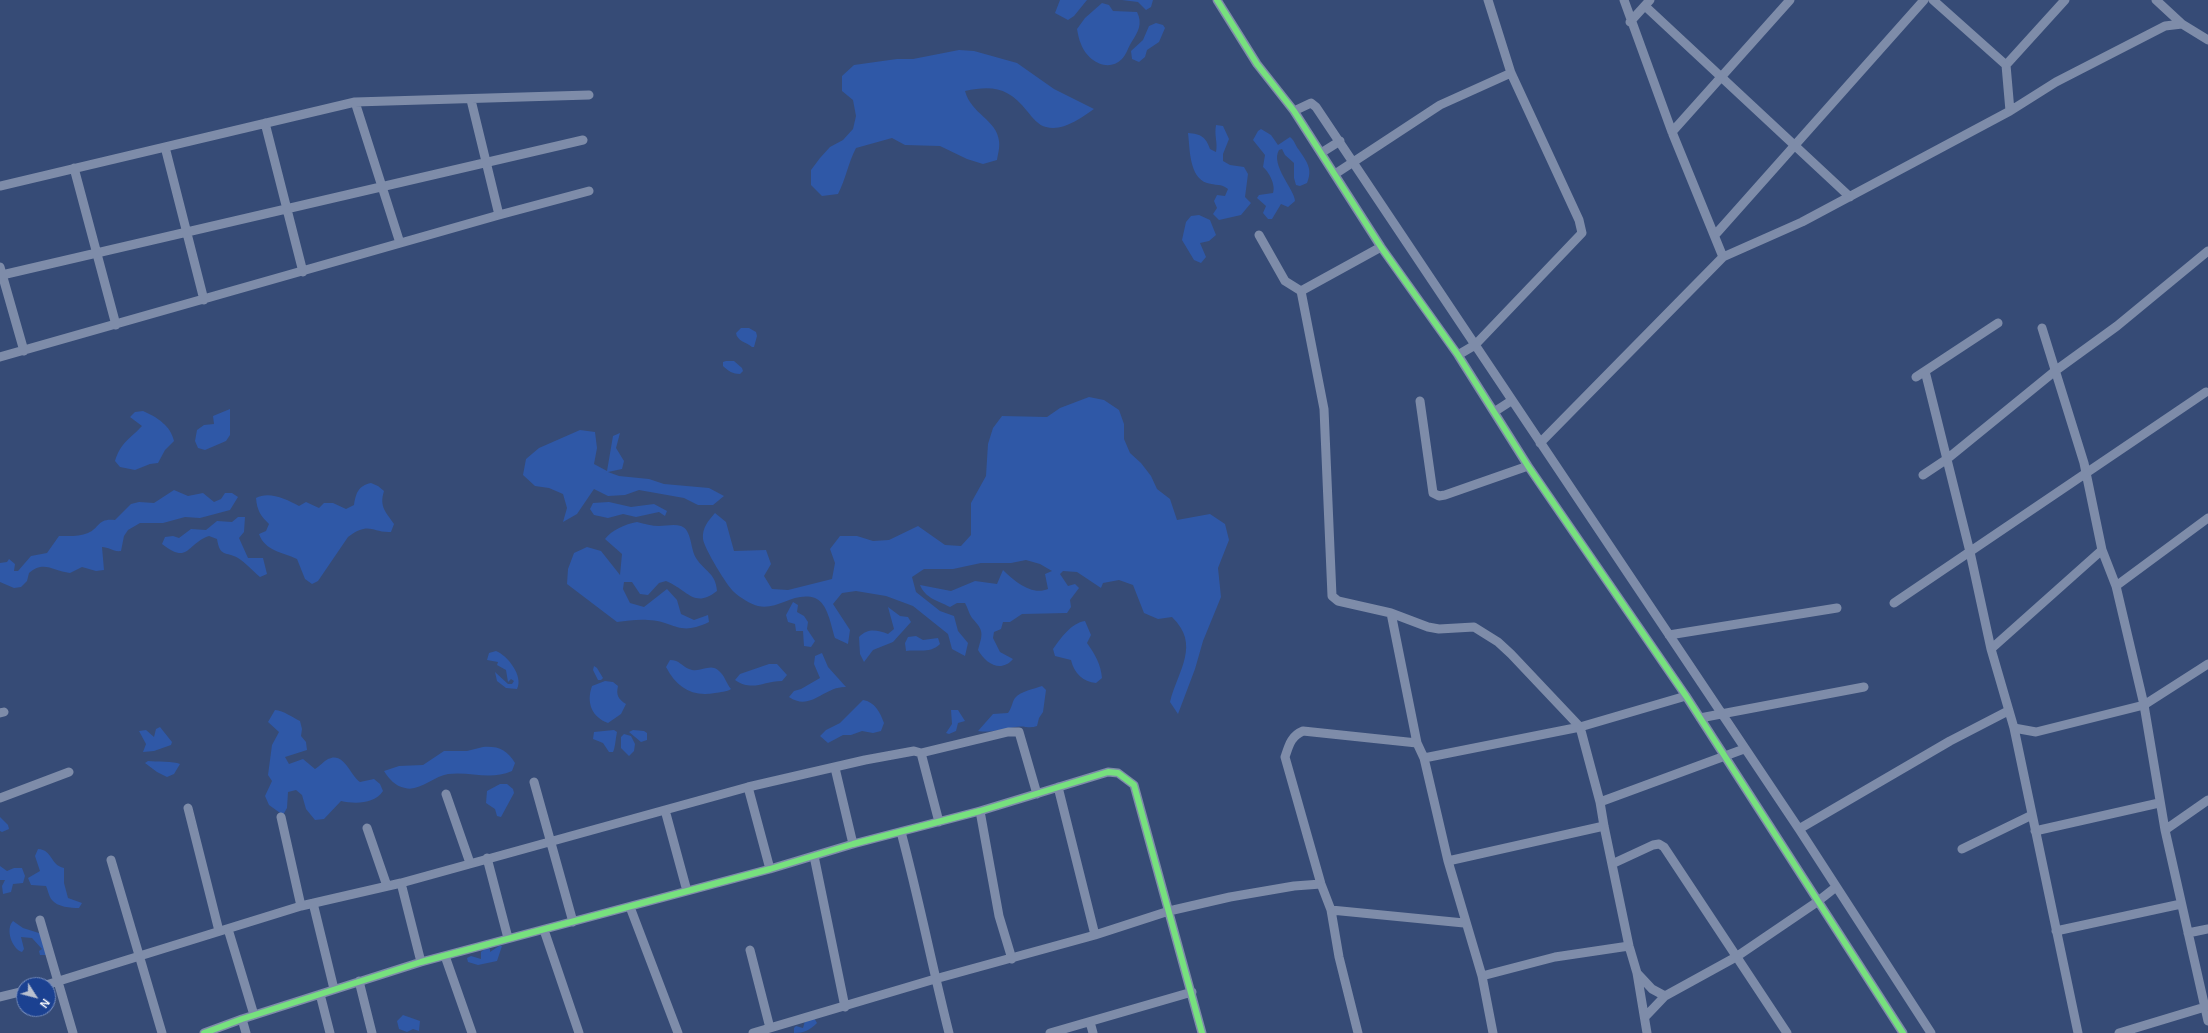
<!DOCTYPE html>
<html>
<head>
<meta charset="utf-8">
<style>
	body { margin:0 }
	#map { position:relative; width:2208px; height:1033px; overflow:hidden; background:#364b76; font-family:Arial,sans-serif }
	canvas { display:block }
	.north { position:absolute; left:16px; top:977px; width:40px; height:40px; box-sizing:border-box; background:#1b4191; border:1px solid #768dbd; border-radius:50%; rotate:126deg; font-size:11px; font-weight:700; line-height:16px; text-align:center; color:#fff }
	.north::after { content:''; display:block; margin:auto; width:14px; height:18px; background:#b9c0cf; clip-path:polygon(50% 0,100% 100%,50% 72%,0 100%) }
</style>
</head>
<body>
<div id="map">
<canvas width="2208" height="1033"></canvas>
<div class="north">N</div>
</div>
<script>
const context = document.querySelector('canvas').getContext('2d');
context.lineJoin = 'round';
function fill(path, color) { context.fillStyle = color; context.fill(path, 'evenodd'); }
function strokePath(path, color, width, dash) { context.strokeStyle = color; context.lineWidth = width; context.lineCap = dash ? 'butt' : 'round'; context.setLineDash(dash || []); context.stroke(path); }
const green = new Path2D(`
	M1060,0H1087L1074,16L1068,20L1055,13Z
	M1122,0H1153L1151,7L1146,10L1138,2Z
	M1102,3L1109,5L1113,11L1137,12C1143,24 1138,32 1131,43C1128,48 1126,55 1122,59C1108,73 1087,61 1081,44C1079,40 1078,34 1077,29L1085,18Z
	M1156,23L1163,25L1165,28L1159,42L1147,50L1145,57L1139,62L1132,59L1131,51L1143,40L1149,26Z
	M959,50L974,51L1017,63L1054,89L1094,109C1081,118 1062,132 1046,127C1039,126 1032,117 1027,111C1009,88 993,85 965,91C971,114 997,120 999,141C1000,147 998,154 997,160L983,164L967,159L940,146L905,145L892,138L856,148C848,163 846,179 838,194L822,196L811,185V170L820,158L830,147L843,140L853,129L856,116L853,100L842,91V76L854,65L897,59H913Z
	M1216,125L1223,126L1229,139L1223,154V161L1230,165L1244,167L1248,174L1245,197L1251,203L1241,215L1219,220L1213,214L1217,208L1214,201L1217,195L1225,196L1228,189C1221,183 1216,186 1207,183C1189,177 1190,149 1188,133C1201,134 1206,137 1210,149L1216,152C1218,142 1214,136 1216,125Z
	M1261,129L1271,135L1278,145L1290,137C1295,141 1295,145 1299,150C1307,162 1313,169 1307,183L1300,186L1296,185L1294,178V163L1285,155L1282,149L1279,150C1270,165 1295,190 1295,201L1288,207L1281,204L1272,219H1268L1263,213L1266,206L1257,198L1259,195L1273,193C1276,185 1269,172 1263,167L1265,155L1253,140L1258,131Z
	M1199,215L1210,220L1216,235L1209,241L1200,243L1206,257L1201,263L1194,260L1182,240L1186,222L1191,216Z
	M741,328H749L756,332L757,336L754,347H752C746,342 737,341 736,333Z
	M726,361H734L742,368L743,371L740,374C733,374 728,371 723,366V362Z
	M1089,397L1104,400L1119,410L1124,424V439L1130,453L1141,463L1151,476L1157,489L1170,499L1177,520L1210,514L1225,524L1229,540L1218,568L1221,597L1203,641L1195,669L1178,714L1170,702C1178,670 1201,645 1172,617L1158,619L1144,613L1133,585L1119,580L1103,583L1101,588L1077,572L1063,571L1060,574L1068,586L1075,584L1079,588L1070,600L1071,607L1067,613L1022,614L1010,622H1003L1001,629L994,632L993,638L1000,652L1013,659C1001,673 986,664 978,650C983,633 984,631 972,618C969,614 968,608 965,603H957L950,607C938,601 925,598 920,585L951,591L975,581L997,584L1003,570C1014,581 1032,596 1048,589L1045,574L1052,571L1040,564L1026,560L1011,563H981L953,569H924L912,577L916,592L940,611L954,616L958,631L968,643L965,656L952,649L948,634L913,606L886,596L856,591L842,593L833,604L850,630L848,644L835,638C831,626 828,603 815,598C794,591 777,611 758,606C752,605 739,597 734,592C727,586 704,548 703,539C702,528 708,521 715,513L726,522L734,551L766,550L771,564L764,576L772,589L788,590L832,579L835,563L830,549L840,536H857L873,541L889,540L918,526L945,545L961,546L971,535V503L986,476L988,444L993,428L1002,416L1047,417L1060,408Z
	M230,409V435L226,441L205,450L198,448L195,441L197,430L204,425L214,424L213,416Z
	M143,411C157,417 171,426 174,441L165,450L158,463L150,464L135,470L120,467L115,461C121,442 130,439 142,426L130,417L135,412Z
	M580,430L595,432L597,448L594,464L607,471L613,436L620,433L616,448L624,461L622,469L608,472L619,476L649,479L664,484L709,488L724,496L713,505H698L684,498L639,490L625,495L608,496L594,489L577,514L563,522L567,508L563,494L549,488L535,486L523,475L526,459L539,448Z
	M371,483L378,486L384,491C379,507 386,512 394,524L391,532C371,533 370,521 348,537L318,581L312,584L305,579L297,559C282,552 265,551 259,534L266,531L269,524C261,516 257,511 256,498C269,491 286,499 299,506L306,502L319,508L324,503H333L346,509L354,505C356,493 358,486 371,483Z
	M174,490L188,496L203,493L214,502L221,499L225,493H232L238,497L230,510L200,518L185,517L163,523H140L128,530L124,536L121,551C113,552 109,547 102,547L104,570L96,571L82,567L70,573C53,571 44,560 29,573L27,581L21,587L14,588L0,582V563L7,562L9,559L15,564L14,571H18L31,556L47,553L59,536C68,536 79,537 88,533C100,528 97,518 115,520L131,504L139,502L154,503Z
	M609,502L631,507L654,504L667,511L665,516L659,512L636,517L623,514L608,518L594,515L590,509L593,503Z
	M238,517H245L244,532L239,538L248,558H263L267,574L260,577C253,571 246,563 238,558C226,551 220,558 217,539L209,536C186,544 189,565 162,544L165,537L173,536L179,538L191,529L206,530L217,521L232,522Z
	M637,522C645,524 652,526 659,526C666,526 674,524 681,526C692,530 690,548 696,558C704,571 716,573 717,591C694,609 688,590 666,581L659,583L648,595L640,594L632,582H624L623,589L630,603L644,607L667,589L677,600L681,614L694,620L708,615L709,622C678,637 675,621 648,620C638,619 627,621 617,622L567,584L568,569L574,553L587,547L601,551L620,575L622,554L605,539C612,530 625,524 637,522Z
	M793,602L798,605L797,612L804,616L808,622L807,629L815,641L811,647L804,646L803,631H796L795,624L788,622L786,615Z
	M888,607L900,616L908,617L911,622L893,642L873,650L864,662L860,654L859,637C868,628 877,630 888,634L894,629Z
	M1085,621L1091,635L1087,643C1095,654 1101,665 1102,678L1096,683C1083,682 1074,673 1071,660L1055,656L1053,649C1061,638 1071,623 1085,621Z
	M916,636L923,640L938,638L940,644C930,654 919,649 906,651L905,643L908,637Z
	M496,651C507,655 524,676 517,689L506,688L497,681L495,672L508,684H512L514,681L511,679L508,682L506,670L497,665L498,662L487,660L489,653Z
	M822,653L828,667L846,687C824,686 811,712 789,697L794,691L801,689L820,678L814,664L815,656Z
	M670,660C680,660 681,666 689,669C700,674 710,662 719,671C725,676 726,683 731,689C727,692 720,692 715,693C692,697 677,688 666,667Z
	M769,664H777L787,675L782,681C763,681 753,692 735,680L740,674Z
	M594,666L597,668L603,678L601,680H598L593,670Z
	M605,681L613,682L618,686C616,695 618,699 626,704L621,714L608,723C592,717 586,703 592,686Z
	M1042,686L1046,690L1043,712L1039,718L1037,726C1029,729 1024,725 1015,727C1004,729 990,733 978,731L993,714L1008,713C1012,708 1012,702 1015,698C1021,691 1034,689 1042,686Z
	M863,700C875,702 880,712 884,723L881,731L873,733L862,731L851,735H843L828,743L820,736L826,730L840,723Z
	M275,710C284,711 292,717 300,721L302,729L301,736L306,742L307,750L285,757L289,764L303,759L315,769C320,766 324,761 328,759C344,751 350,775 360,782L374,779L380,784L383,791C375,804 355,804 341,801L324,819L315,820L306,809L302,795L296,790L288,792L287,808L283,815L269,805L265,796L272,781L268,775L272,745L279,732L268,722Z
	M951,710H958L965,721L958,723L956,731L949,734L946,733L952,724Z
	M160,727L172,742L171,745L154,751L143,752L146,744L139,731L146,730L154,737L156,729Z
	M614,730L617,732C616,736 615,749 613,752H609L603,743L593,739L594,732Z
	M633,730L644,731L647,733V740L641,742L629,732Z
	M624,734L631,736L635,744L634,751L629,756L621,748V737Z
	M483,747C499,746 507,750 515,763L512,771C489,781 471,771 448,774C434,776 419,792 405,788C395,786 389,779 384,771L399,766L423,765L444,751H467Z
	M148,761C156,762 174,761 180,764L174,774L167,777L157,772L145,763Z
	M507,784L513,789L514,793L501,817L497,816L495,809L486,803L487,791L500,784Z
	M0,817L8,825L9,829L2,832L0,831Z
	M38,849C53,850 50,865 64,868V883L68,898L82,903L79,908C71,908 57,907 52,900C49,897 48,890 46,886L31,885L28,878L40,871L35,856Z
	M0,866L7,871L14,868H22L25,876L23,883L13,884L11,892L3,894L2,886L5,880H0Z
	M13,921L23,928L42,934L47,955H40L39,951L42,949L32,938L21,937L24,949L22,952C12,949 5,929 13,921Z
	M499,946H502L497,961L478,965L468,962L467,958L471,956L481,959V952L487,947L490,949V952Z
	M403,1015L420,1021L419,1031L413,1029L407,1032L399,1029L397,1021Z
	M813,1016L817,1023C810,1030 804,1033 794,1033V1028L796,1026L803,1028L805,1021Z`);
const minor = new Path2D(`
	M1217,0L1257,64L1294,111L1381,247L1458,355L1528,466L1686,696L1903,1033
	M1624,0L1672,132L1723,257
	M1933,0L2006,65L2010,111
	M2156,0L2182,24
	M1645,6L1850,197
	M1630,22L1650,0
	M2006,65L2065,0
	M471,100L499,215
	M355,102L400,243
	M1294,111L1311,103L1316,107L1799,829L1931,1033
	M265,123L303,272
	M1672,132L1790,0
	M165,147L204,300
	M1321,153L1340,141
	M74,168L116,325
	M1335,174L1440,105L1511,73
	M0,186L355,102L589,95
	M1259,235L1285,281L1301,291
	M1715,235L1924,0
	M1381,247L1301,291L1324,409L1332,596L1338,601L1391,613L1428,627L1439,629L1474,627L1498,642L1511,654L1580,727L1600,802L1604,826L1629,946L1637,973L1647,1033
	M0,267L24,351
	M2,275L583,140
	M2042,328L2084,463L2102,550L2116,586L2144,705L2165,830L2208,1021
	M1458,355L1475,345L1582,233L1579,220L1511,73L1488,0
	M0,357L499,215L589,191
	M1925,371L1970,552L1991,649L2014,728L2078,1033
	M1916,377L1998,323
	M1420,401L1433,493L1439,496L1445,495L1528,466
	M1494,412L1511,401
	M1540,443L1723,257L1802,222L2010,111L2056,82L2165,26L2182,24L2208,40
	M1923,475L1947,459L2055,371L2117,326L2208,251
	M2116,586L2208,518
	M1894,603L2206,392
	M1391,613L1417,743L1424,758L1448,861L1482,976L1493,1033
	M1669,635L1837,608
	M1991,649L2102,550
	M0,713L4,712
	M1700,718L1864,687
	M2014,728L2036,732L2144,705L2208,664
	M921,753L939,822
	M1424,758L1580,727L1686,696
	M835,768L853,844
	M534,782L573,922
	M748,787L770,869
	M1058,787L1095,935
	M446,794L470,863
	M0,798L69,772
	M1600,802L1744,749
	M188,808L219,931
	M665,810L687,891
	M980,811L999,916L1012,959
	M281,817L301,906
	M367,828L387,886
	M1799,829L1950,741L2008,711
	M2165,830L2208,800
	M2035,831L2159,803
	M901,832C919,899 932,966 949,1033
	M1962,849L2032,815
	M814,856L845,1007
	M487,858L508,938
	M111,860L162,1033
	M1448,861L1604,826
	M1612,864L1653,845L1659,844L1664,847L1787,1033
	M401,883L421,962
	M313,903L334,989
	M630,907L678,1033
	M1331,910L1464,923
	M40,920L73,1033
	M228,929L254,1015
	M544,930L579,1033
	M2056,931L2181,904
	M2188,933L2208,929
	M750,950L770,1028
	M445,956L472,1033
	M1637,973L1652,989L1665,996
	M1482,976L1555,957L1629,946
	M359,981L372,1033
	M46,985L301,906L401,883L748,787L865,760L914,751L921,753L1008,732H1019L1037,794
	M320,994L330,1033
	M0,997L24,991
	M1645,1017L1665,996L1736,957L1817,902L1836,887
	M242,1019L246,1033
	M1090,1022L1093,1033
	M204,1033L242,1019L421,962L770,869L853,844L980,811L1108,772L1118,773L1134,785L1202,1033
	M753,1033L935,979L1095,935L1169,911L1230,897L1294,886L1321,884
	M1050,1033L1192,992
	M1358,1033L1339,957L1331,910L1321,884L1285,757C1289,745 1291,736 1303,731L1417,743
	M2119,1033L2205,1007`);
const cycleway = new Path2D(`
	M1217,0L1257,64L1294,111L1381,247L1458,355L1528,466L1686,696L1903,1033
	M204,1033L242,1019L421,962L770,869L853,844L980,811L1108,772L1118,773L1134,785L1202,1033`);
fill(green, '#2f58a7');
strokePath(minor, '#7e8ca9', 9);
strokePath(cycleway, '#77e17e', 6);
</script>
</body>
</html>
